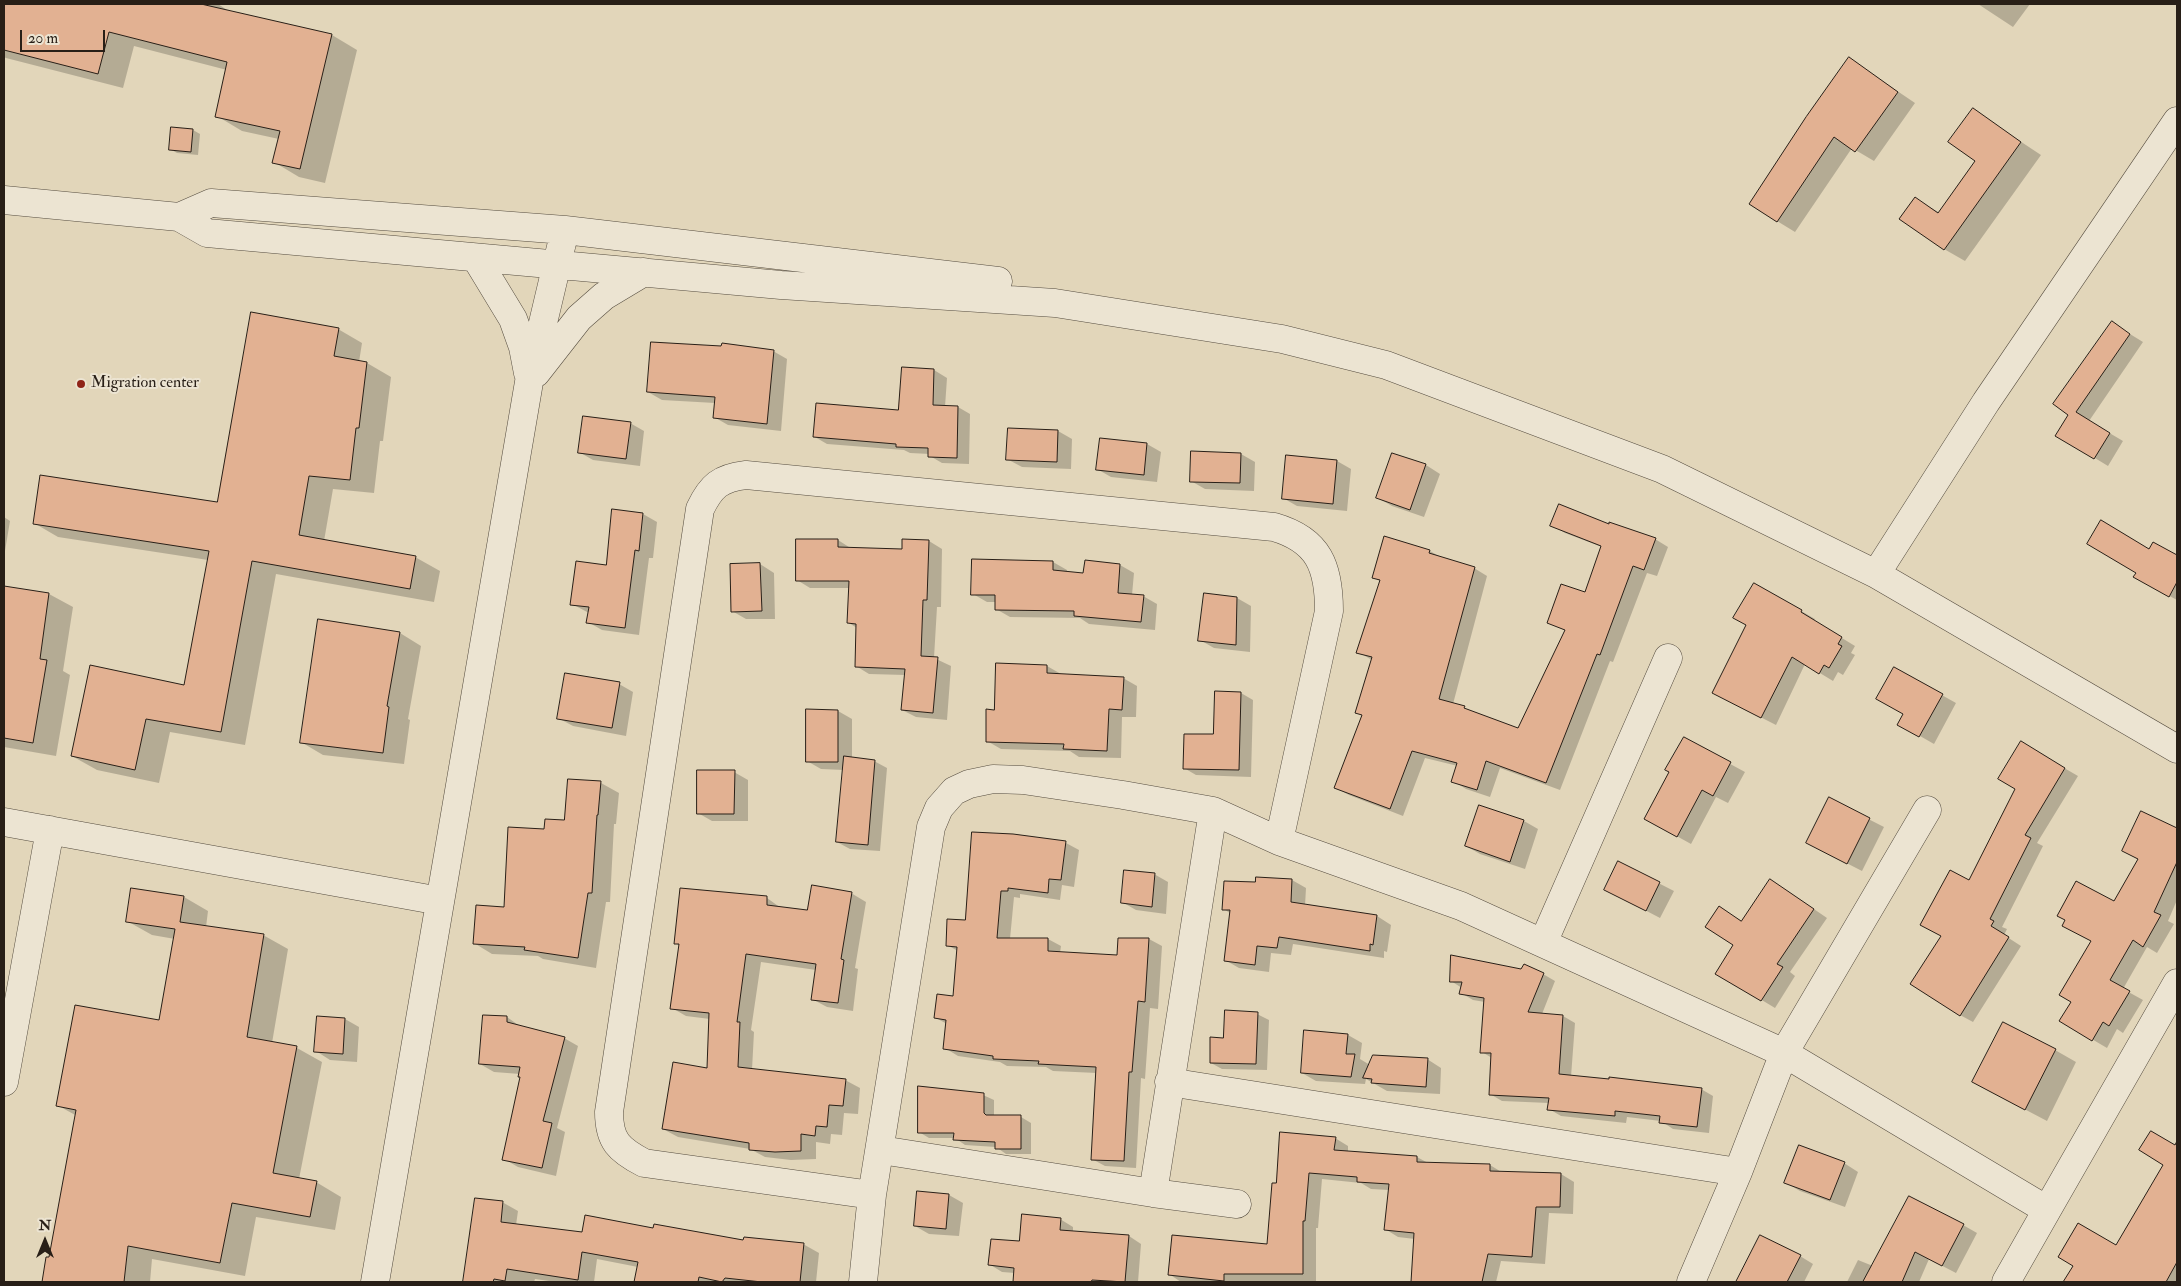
<!DOCTYPE html>
<html>
<head>
<meta charset="utf-8">
<style>
	body { margin:0 }
	#map { position:relative; width:2181px; height:1286px; overflow:hidden; background:#e2d6ba; font-family:"IM FELL Double Pica",serif }
	canvas { display:block }
	.frame { position:absolute; inset:0; border:5px solid #281f17; pointer-events:none }
	.north { position:absolute; left:20px; top:1216px; width:50px; height:50px; -webkit-text-stroke:4px #ece4d2; paint-order:stroke; rotate:0deg; font-size:14px; font-weight:700; line-height:20px; text-align:center; color:#281f17 }
	.north::after { content:''; display:block; margin:auto; width:18px; height:22px; background:#281f17; clip-path:polygon(50% 0,100% 100%,50% 72%,0 100%) }
	.scale { position:absolute; left:20px; top:30px; width:85px; height:22px; box-sizing:border-box; border:2px solid #281f17; border-top:0; padding-left:6px; font-size:15px; line-height:18px; white-space:nowrap; color:#281f17; -webkit-text-stroke:4px #ece4d2; paint-order:stroke }
</style>
</head>
<body>
<div id="map">
<canvas width="2181" height="1286"></canvas>
<div class="frame"></div>
<div class="north">N</div>
<div class="scale">20 m</div>
</div>
<script>
const context = document.querySelector('canvas').getContext('2d');
context.lineJoin = 'round';
function fill(path, color) { context.fillStyle = color; context.fill(path, 'evenodd'); }
function strokePath(path, color, width, dash) { context.strokeStyle = color; context.lineWidth = width; context.lineCap = dash ? 'butt' : 'round'; context.setLineDash(dash || []); context.stroke(path); }
function drawText(font, color, halo, rows, align = 'center') {
  context.font = font + ' "IM FELL Double Pica",serif'; context.lineWidth = 4; context.setLineDash([]); context.textBaseline = 'middle'; context.strokeStyle = halo; context.fillStyle = color; for (const [text, x, y, turn = 0] of rows) {
    context.save(); context.translate(x, y); context.rotate((+turn || 0) * Math.PI / 180); context.textAlign = isNaN(turn) ? turn : align; if (halo) context.strokeText(text, 0, 0); context.fillText(text, 0, 0); context.restore();
  }
}
const shadow = new Path2D(`
	M4,4H218L230,12L332,35L357,50L325,183L299,177L274,162L279,139L242,131L217,116L227,70L134,46L123,88L6,58L4,57Z
	M1978,4H2030L2013,27Z
	M1850,59L1915,103L1874,161L1852,148L1795,232L1777,221Z
	M1973,110L2041,155L1965,261L1944,249L1916,199L1940,213L1977,161Z
	M193,130L200,134L198,155L177,153L170,149Z
	M2112,323L2143,342L2089,421L2123,441L2108,466L2057,435L2069,415Z
	M338,329L362,343L359,362L367,363L391,377L383,441H380L374,493L333,489L324,541L415,557L440,571L434,602L276,574L245,745L170,732L159,783L97,770L72,756L185,686L208,560L58,537L34,523L218,504Z
	M773,351L787,359L781,431L728,425L714,417L715,403L662,400L648,392Z
	M934,370L947,378L945,407H958L970,414L969,464L942,463L930,456V454L910,453L904,450L827,444L815,437L900,411Z
	M630,423L644,431L640,466L593,460L579,452Z
	M1058,431L1072,439L1071,469L1022,467L1007,459Z
	M1147,444L1161,452L1157,482L1111,477L1097,469Z
	M1241,454L1255,462L1254,491L1205,489L1191,481Z
	M1392,454L1426,465L1440,474L1424,517L1392,506L1378,498Z
	M1287,457L1337,461L1351,469L1347,511L1297,506L1283,498Z
	M643,514L657,522L653,558H649L639,635L602,630L588,622L589,613L572,604L607,566Z
	M4,517L10,521L4,557Z
	M1552,525L1609,526L1655,539L1668,547L1657,576L1647,573L1613,662L1610,661L1560,790L1500,768L1490,797L1466,789L1453,781L1458,766L1425,758L1403,816L1349,795L1336,788L1362,715L1357,712L1372,660L1358,652L1380,581L1373,577L1385,538L1430,551L1444,559L1474,568L1487,576L1453,704L1518,729L1566,631L1548,622L1585,594L1602,547L1565,533Z
	M838,540L852,549L903,550L929,541L942,549L941,607H937L934,658L951,666L947,720L916,717L902,710L905,675L869,674L856,666L857,628L849,623L850,588H810L797,580Z
	M2154,544L2177,556V600L2149,585Z
	M1053,562L1067,570V573L1084,574L1120,565L1134,573L1132,595L1143,596L1157,604L1155,630L1089,624L1080,618L1010,617L996,609V602H987L973,594Z
	M760,564L774,573L775,619H746L732,611Z
	M1755,584L1815,619L1814,621L1855,646L1851,653L1855,655L1843,675L1838,672L1833,681L1805,664L1776,725L1713,693L1747,625Z
	M4,587L49,594L73,607L63,671L70,675L56,756L4,747Z
	M1237,598L1251,606L1250,652L1214,648L1200,640Z
	M400,633L421,646L408,719L410,720L404,764L323,755L301,742Z
	M1047,666L1061,674L1123,678L1137,686L1136,717H1122L1121,758L1079,757L1070,751L1001,749L987,741L996,711Z
	M1895,669L1956,703L1934,744L1899,724L1905,714Z
	M619,684L633,692L626,736L573,726L558,718Z
	M1241,693L1253,700L1251,777L1196,775L1184,768L1215,736Z
	M838,711L852,719V758L874,761L887,768L880,851L850,849L837,842L844,770L821,769L807,761Z
	M1684,739L1745,772L1728,803L1716,797L1691,844L1646,819L1671,772Z
	M2021,743L2078,776L2037,843L2043,846L2002,927L2007,929L2004,935L2021,946L1973,1022L1960,1015L1943,936L2017,789Z
	M734,772L748,780V821H712L698,813Z
	M569,780L601,783L619,793L616,824H614L610,902H606L596,968L543,959L538,956L492,954L474,943L505,908L545,830L565,822Z
	M1829,799L1884,827L1862,871L1821,850Z
	M2141,813L2177,829V900L2168,921L2174,924L2157,953L2147,947L2123,989L2143,1000L2123,1033L2117,1029L2107,1048L2061,1021L2072,1002L2114,902L2139,860L2123,851Z
	M1524,821L1538,829L1525,869L1480,854L1466,846Z
	M1013,836L1066,843L1079,850L1074,887L1062,885L1060,900L1020,894V898L1014,897L1010,939H1048L1061,946L1060,953L1118,956L1119,939H1149L1162,946L1158,1009L1150,1008L1145,1079L1141,1078L1136,1168L1105,1166L1092,1159L1097,1073L1053,1071L1046,1067L1007,1066L1000,1062L958,1056L945,1048L947,1024L936,1018L954,997L958,951L947,945L967,922Z
	M1619,863L1674,891L1660,918L1620,897Z
	M1154,874L1168,882L1166,914L1136,910L1122,902Z
	M1292,880L1306,888L1305,906L1377,916L1391,925L1387,952L1384,951V958L1293,944L1291,955L1271,953L1269,972L1239,968L1225,960L1231,914L1224,909L1256,883Z
	M1783,888L1827,918L1790,972L1795,976L1775,1008L1717,973L1735,945L1733,916L1742,921Z
	M851,893L866,902L855,968L858,969L853,1011L827,1007L812,999L816,970L761,962L751,1030L754,1032L752,1070L845,1080L860,1088L858,1114L844,1113L842,1135L831,1134L830,1144L816,1142V1159L791,1160L765,1157L750,1149L678,1137L663,1129L708,1069L710,1019L686,1016L672,1008L680,946L675,943L767,898L781,908L808,911Z
	M184,897L208,911L206,927L263,935L288,949L272,1043L297,1048L322,1062L299,1179L316,1182L341,1197L335,1230L256,1217L245,1276L152,1259L150,1282H44L47,1258L50,1259L77,1116L57,1105L160,1022L175,939L152,935L127,921Z
	M1543,974L1555,981L1542,1014L1563,1016L1575,1023L1571,1077L1701,1089L1713,1096L1709,1133L1673,1129L1661,1121L1627,1117L1626,1123L1561,1116L1549,1109V1103L1502,1101L1490,1094L1492,1058L1482,1052L1485,1002L1473,1000L1461,993L1462,988L1451,981Z
	M1257,1014L1269,1020L1267,1070L1222,1069L1211,1063L1224,1039Z
	M507,1017L521,1027L564,1038L578,1046L557,1128L565,1132L556,1176L518,1167L504,1159L522,1078L520,1074L494,1072L480,1064Z
	M345,1019L359,1027L357,1062L330,1060L316,1051Z
	M1348,1035L1362,1043L1360,1059L1370,1065L1427,1059L1441,1068L1440,1094L1387,1091L1366,1079L1365,1084L1316,1081L1302,1073Z
	M2055,1050L2076,1062L2047,1121L1973,1082Z
	M983,1095L994,1100V1117H1021L1031,1123V1154H1006L996,1147L965,1145L955,1138H929L919,1132Z
	M2151,1132L2177,1148V1282H2065L2074,1265L2116,1247L2165,1164Z
	M1335,1138L1348,1146V1152L1417,1157L1428,1163L1490,1165L1503,1173L1561,1174L1574,1182L1573,1214L1549,1213L1545,1264L1501,1261L1496,1282H1412L1415,1239L1398,1237L1385,1229L1389,1190L1371,1189L1361,1183L1322,1179L1318,1228H1316V1282H1181L1169,1274L1269,1246L1277,1185Z
	M1800,1146L1844,1163L1858,1172L1845,1207L1800,1191L1786,1183Z
	M949,1195L963,1203L959,1236L929,1234L915,1226Z
	M502,1202L518,1211L516,1225L583,1234L654,1229L744,1241L803,1244L819,1253L816,1282H636L638,1267L597,1259L594,1282H556L535,1279L534,1282H465L470,1229Z
	M1060,1219L1073,1227V1232L1129,1236L1141,1244L1138,1282H1014L1015,1273L1002,1272L989,1264L1020,1243Z
	M1963,1225L1977,1233L1956,1273L1929,1259L1919,1282H1847L1858,1260L1873,1266Z
	M1800,1256L1813,1264L1804,1282H1740Z`);
const building = new Path2D(`
	M4,4H201L332,34L300,169L272,163L280,131L215,117L227,62L109,32L98,74L4,50Z
	M1849,57L1898,92L1855,152L1834,137L1777,222L1749,204L1806,117Z
	M1973,108L2021,142L1944,250L1899,219L1915,197L1938,213L1975,161L1948,142Z
	M171,127L193,129L191,152L169,150Z
	M251,312L339,328L334,356L367,362L359,428H356L350,480L309,476L299,535L416,556L410,589L252,561L221,732L146,719L135,770L71,756L90,665L184,685L209,551L33,524L40,475L217,502Z
	M2112,321L2130,334L2076,412L2110,433L2094,459L2055,436L2068,415L2053,404Z
	M651,342L721,346L722,343L774,350L767,424L713,418L715,397L647,392Z
	M902,367L934,369L933,405L958,406L957,458L928,457V448L896,447V444L813,437L816,403L898,410Z
	M583,416L631,422L626,459L578,453Z
	M1008,428L1058,430L1057,462L1006,460Z
	M1100,438L1147,443L1144,475L1096,470Z
	M1191,451L1241,453L1240,483L1190,482Z
	M1392,453L1426,464L1410,510L1376,498Z
	M1286,455L1337,460L1333,504L1282,499Z
	M1559,504L1609,524V522L1656,538L1644,570L1633,566L1600,655L1597,654L1546,783L1486,761L1477,790L1451,782L1457,763L1412,751L1390,809L1334,788L1362,715L1355,713L1372,657L1356,653L1380,580L1372,578L1384,536L1430,550L1429,553L1475,567L1439,699L1465,706L1464,708L1518,728L1565,630L1547,623L1561,584L1585,592L1601,546L1550,526Z
	M612,509L643,513L639,551L635,550L625,628L586,623L589,607L570,605L576,561L606,565Z
	M2101,520L2149,549L2153,542L2177,555V582L2169,597L2133,577L2136,573L2087,544Z
	M796,539H838V547L902,549V539L929,540L927,600H923L921,656L938,657L933,713L901,710L905,669L855,667L856,624L847,623L849,581H796Z
	M972,559L1053,561V570L1083,573L1085,560L1120,564L1118,593L1144,595L1141,622L1074,616V611L995,610V595H971Z
	M760,563L762,611L731,612L730,564Z
	M1754,583L1802,610L1801,612L1842,637L1838,644L1842,646L1829,668L1824,665L1819,674L1792,657L1761,718L1712,693L1746,625L1733,618Z
	M4,586L49,593L40,659L47,660L33,743L4,738Z
	M1204,593L1237,597L1236,645L1198,641Z
	M318,619L400,632L387,706L389,707L383,753L300,743Z
	M996,663L1047,665V673L1124,677L1122,710L1109,709L1107,751L1063,749L1064,744L986,742V709L994,710Z
	M1894,667L1943,694L1919,737L1897,725L1903,714L1876,699Z
	M565,673L620,682L612,728L557,719Z
	M1215,691L1241,692L1239,770L1183,769L1184,734H1213Z
	M806,709L838,710V762H806Z
	M1684,737L1731,762L1713,796L1702,790L1677,837L1644,819L1669,772L1665,770Z
	M2021,741L2065,768L2025,835L2031,838L1990,919L1994,921L1991,926L2009,937L1960,1016L1910,984L1941,936L1920,925L1950,870L1969,880L2015,789L1998,779Z
	M844,756L875,760L868,845L836,842Z
	M697,770H735L734,814H697Z
	M568,779L601,781L598,815H597L592,893H588L578,958L524,950L525,947L473,944L476,905L504,907L508,827L544,829L545,819L564,820Z
	M1829,797L1870,818L1847,864L1806,843Z
	M1479,805L1524,820L1510,862L1465,846Z
	M2141,811L2177,828V862L2154,912L2161,915L2143,947L2133,940L2110,980L2130,991L2109,1026L2103,1022L2092,1041L2059,1021L2071,1002L2059,995L2091,941L2062,926L2065,920L2057,916L2076,881L2114,901L2138,859L2122,851Z
	M972,832L1013,834L1066,841L1061,880L1049,879L1048,893L1008,888V891H1001L997,938H1048V951L1117,955L1118,938H1149L1145,1002L1138,1001L1132,1072H1129L1124,1161L1091,1160L1096,1067L1038,1064L1039,1061L993,1059V1056L943,1049L946,1020L934,1018L937,994L953,996L957,947L946,946L947,919L965,920Z
	M1618,861L1660,882L1646,911L1604,890Z
	M1124,870L1155,873L1152,907L1121,903Z
	M1256,877L1292,879L1291,902L1377,915L1373,945L1370,944V951L1279,937L1277,948L1257,946L1255,965L1224,961L1230,910H1222L1224,881L1255,882Z
	M1770,879L1814,909L1777,964L1783,967L1761,1001L1715,974L1733,945L1705,927L1719,906L1741,921Z
	M812,885L852,892L841,959L844,960L838,1003L811,1000L816,964L746,954L737,1022H740L738,1067L846,1079L843,1106L829,1105L827,1127L816,1126L815,1136L801,1134V1151L775,1152L749,1150V1143L662,1129L673,1062L707,1068L709,1013L670,1009L679,944H674L680,888L767,896V905L807,910Z
	M131,888L184,896L180,922L264,934L247,1037L297,1046L273,1173L317,1181L310,1217L232,1203L220,1263L128,1246L124,1282H42L46,1257H49L76,1110L56,1106L75,1005L159,1020L175,929L126,922Z
	M1451,955L1521,969L1524,964L1544,973L1528,1012L1563,1015L1559,1074L1609,1079V1077L1702,1088L1697,1127L1659,1123L1660,1116L1615,1111V1116L1547,1110L1549,1098L1489,1095L1491,1053H1480L1484,998L1459,994L1462,982H1450Z
	M1225,1010L1258,1012L1256,1064L1210,1063V1037L1223,1038Z
	M483,1015L507,1016V1022L565,1037L543,1121L552,1123L542,1168L502,1160L520,1077H518L520,1067L479,1064Z
	M317,1016L345,1018L343,1054L314,1052Z
	M2003,1022L2056,1049L2025,1110L1972,1082Z
	M1304,1030L1348,1034L1346,1054H1355L1351,1077L1301,1073Z
	M1373,1055L1428,1058L1426,1087L1371,1083L1372,1079L1363,1078Z
	M918,1086L984,1093V1113L986,1115H1021V1149H995V1142L953,1140L954,1133H918Z
	M2151,1131L2175,1145L2177,1141V1262L2166,1282H2063L2073,1266L2058,1257L2078,1223L2116,1245L2163,1165L2139,1150Z
	M1280,1132L1336,1137L1334,1150L1417,1156V1162L1490,1164V1171L1561,1173L1560,1207H1536L1532,1257L1488,1254L1482,1282H1411L1414,1233L1384,1230L1389,1184L1357,1182V1177L1309,1173L1305,1221H1303V1274H1224V1281L1168,1275L1172,1235L1267,1244L1272,1183H1276Z
	M1799,1145L1845,1162L1830,1200L1784,1183Z
	M917,1191L949,1194L946,1229L914,1226Z
	M1909,1196L1964,1224L1942,1266L1915,1252L1902,1282H1863Z
	M475,1198L503,1201L501,1222L582,1232L585,1215L653,1228L654,1224L743,1240L744,1237L804,1243L800,1282H762L725,1278L722,1282L699,1277L698,1282H634L638,1262L582,1252L578,1280L507,1269L505,1281L494,1279L493,1282H463Z
	M1022,1214L1061,1218L1060,1230L1129,1235L1125,1282L1092,1280L1091,1282H1013L1014,1268L988,1265L991,1239L1019,1241Z
	M1760,1235L1801,1255L1787,1282H1736Z`);
const minor = new Path2D(`
	M4,200L179,217L207,233L781,285L1055,303L1282,339L1386,365L1662,469L1876,574L2177,749
	M179,217L211,203L565,230L998,281
	M476,258L513,319L523,347L528,373
	M536,373L579,318L604,296L644,272
	M1876,574L1986,402L2177,121
	M4,822L440,901
	M1543,943L1668,658
	M4,1082L50,830
	M1169,1082L1738,1172
	M881,1150L1153,1193L1237,1204
	M1153,1193L1213,811
	M872,1195L644,1163C619,1150 609,1141 609,1112L700,509C711,486 720,478 746,475L1274,527C1319,540 1329,567 1329,611L1279,841
	M375,1282L529,382L565,230
	M863,1282L872,1195L931,827L939,808L954,791L969,784L993,779L1023,780L1123,795L1213,811L1279,841L1461,906L1784,1053L2047,1210L2177,983
	M1691,1282L1738,1172L1784,1053L1927,810
	M2006,1282L2047,1210`);
const markers = [
	[81,384,5,"#8f2418"]
];
const poiNames = [
	["Migration center",91,384]
];
fill(shadow, '#0003');
fill(building, '#e2b192');
strokePath(building, '#281f17', 1);
strokePath(minor, '#564d40', 29);
strokePath(minor, '#ece4d2', 28);
for (const [x, y, r, color] of markers) { const dot = new Path2D(); dot.arc(x, y, r, 0, 2 * Math.PI); context.fillStyle = color; context.fill(dot); strokePath(dot, '#ece4d2', 2); }
drawText('16px', '#281f17', '#ece4d2', poiNames, 'left');
</script>
</body>
</html>
